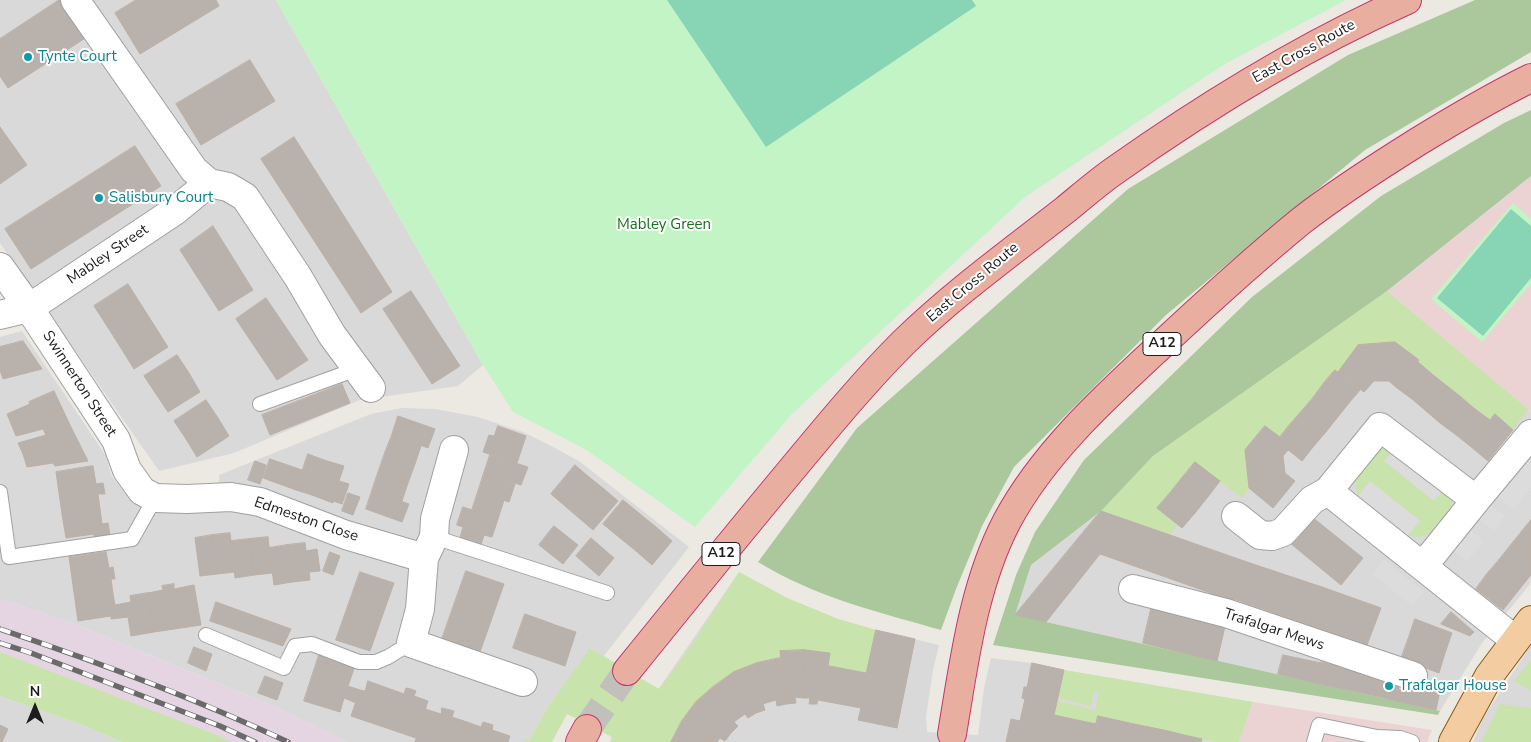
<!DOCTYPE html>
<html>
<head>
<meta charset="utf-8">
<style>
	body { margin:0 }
	#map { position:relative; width:1531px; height:742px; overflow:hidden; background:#ece9e3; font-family:"Nunito Sans",sans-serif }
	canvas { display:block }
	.north { position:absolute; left:10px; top:682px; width:50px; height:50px; -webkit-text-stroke:4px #fff; paint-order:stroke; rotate:0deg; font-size:14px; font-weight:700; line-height:20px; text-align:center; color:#1c1c1c }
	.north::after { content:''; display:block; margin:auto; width:18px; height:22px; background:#1c1c1c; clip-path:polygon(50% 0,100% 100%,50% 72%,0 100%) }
</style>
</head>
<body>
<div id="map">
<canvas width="1531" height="742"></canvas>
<div class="north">N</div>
</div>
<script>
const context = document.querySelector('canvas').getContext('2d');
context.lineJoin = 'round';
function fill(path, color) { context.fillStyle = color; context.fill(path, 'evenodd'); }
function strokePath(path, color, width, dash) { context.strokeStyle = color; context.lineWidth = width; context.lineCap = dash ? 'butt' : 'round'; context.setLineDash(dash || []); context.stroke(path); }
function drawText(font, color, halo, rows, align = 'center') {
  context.font = font + ' "Nunito Sans",sans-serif'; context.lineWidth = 4; context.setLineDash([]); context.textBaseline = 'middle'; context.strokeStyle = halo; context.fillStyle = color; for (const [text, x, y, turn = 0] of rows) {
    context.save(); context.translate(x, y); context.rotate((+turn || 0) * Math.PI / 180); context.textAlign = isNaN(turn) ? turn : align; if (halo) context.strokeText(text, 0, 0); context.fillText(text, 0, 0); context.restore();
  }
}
const residential = new Path2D(`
	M0,0H276L483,365L458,386L360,400L234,453L159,471L0,243Z
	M1387,291L1531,412V583L1482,643L1440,711L1015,615L1031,565L1101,511L1139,471Z
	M22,331L106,456L111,475L131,500L159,512H220L219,475L371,414L402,408L435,409L478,417L523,432L553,447L579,461L689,547L603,657L591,648L548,707L529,741L524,739L523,742H347L278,708L77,625L0,599V337Z
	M739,572L787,598L838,619L876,630L939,645L933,670L926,717L927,732L978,735L984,688L991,658L1032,663L1064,670L1253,702L1239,742H622Z
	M1531,645V742H1473L1483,718Z
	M0,696L83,725L122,742H0Z`);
const commercial = new Path2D(`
	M1531,176V412L1387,291Z
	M1253,702L1432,730L1427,742H1239Z`);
const industrial = new Path2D(`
	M0,599L77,625L278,708L347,742H122L83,725L0,696Z`);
const grass = new Path2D(`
	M1387,291L1528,409L1513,430L1495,414L1490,420L1418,362L1419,360L1359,345L1338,372L1335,370L1280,437L1265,426L1245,450L1249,488L1242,498L1195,462L1158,508L1178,524L1170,535L1101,511L1153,456Z
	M1382,445L1396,447L1384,461L1434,500L1446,486C1449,490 1451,496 1452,502C1452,512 1431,536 1420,537C1417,537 1412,536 1408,535L1419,520L1370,482L1358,496L1354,477Z
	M739,572L787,598L838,619L876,630L866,673L828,666L830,653L805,650L780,651V658C726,669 695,693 671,742H610L612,737L567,714L552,742H523L524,739L529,741L548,707L590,648L659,689L691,646Z
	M0,652L219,736L231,742H122L83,725L0,696Z
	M1531,660V691L1514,681Z
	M1064,670L1253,702L1239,742H1216L1098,716L1096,724L1054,715L1057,701L1095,710L1099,692L1094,691L1091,706L1058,698Z
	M1500,704L1531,708V742H1481Z`);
const forest = new Path2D(`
	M1475,0H1531V52L1365,150L1166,315L1014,467L982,526L956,589L941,630C878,612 815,597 758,562L857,428L1128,189L1348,55Z
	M1531,110V176L1387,291L1153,456L1101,511L1031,565L1015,615L1440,711L1438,715L993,645L1016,575L1035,532L1084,460L1252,297L1381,196L1504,123Z`);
const park = new Path2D(`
	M276,0H1346L1223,65L1025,197L792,414L695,527L585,449L513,412L483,365Z
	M1513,203L1531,219V284L1482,342L1431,299Z`);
const pitch = new Path2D(`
	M667,0H972L976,6L766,147Z
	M1511,209L1531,226V278L1483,336L1437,298Z`);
const parking = new Path2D(`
	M1396,447L1446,486L1434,501L1384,461Z
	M1531,448V488L1514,510L1494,494Z
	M1370,481L1420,521L1408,535L1358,496Z
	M1487,503L1505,516L1494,531L1476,517Z
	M1468,527L1484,541L1468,561H1466L1451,548Z
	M1384,559L1424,592L1412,606L1372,574Z`);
const building = new Path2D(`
	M59,0H63L87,37L8,88L0,76V39Z
	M136,0H216L219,6L140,54L115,13Z
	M250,60L275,101L201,145L176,104Z
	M0,127L27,165L0,184Z
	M294,137L392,292L361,313L261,159Z
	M135,146L161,186L31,269L5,229Z
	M213,226L253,290L219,311L180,250Z
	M128,284L168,347L151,358L111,295Z
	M411,291L460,366L432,384L383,309Z
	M111,295L131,327L114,337L94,306Z
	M266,298L308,360L277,380L236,319Z
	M131,327L151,358L134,369L114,337Z
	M23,341L42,369L3,379L0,370V347Z
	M1395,342L1419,360L1397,388L1389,381H1374L1364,392L1338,372L1358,345Z
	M177,355L189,373L156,394L144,376Z
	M1418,362L1432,374L1412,399L1397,388Z
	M1335,370L1360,390L1349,403L1324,383Z
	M189,373L200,392L168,412L156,394Z
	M1432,374L1447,386L1426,411L1412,399Z
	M1324,383L1349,403L1337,418L1313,398Z
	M342,384L350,403L270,435L262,415Z
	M1447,386L1461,397L1440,423L1426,411Z
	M54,391L62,408L12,426L7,414L30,404L29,402Z
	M1461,397L1475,409L1455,434L1440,423Z
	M1313,398L1337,418L1325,433L1301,412Z
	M206,400L218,418L186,439L174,421Z
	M62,408L70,425L45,433L43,429L16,436L12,426Z
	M1475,409L1490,420L1470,446L1455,434Z
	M1301,412L1325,433L1313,447L1288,427Z
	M1495,414L1513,430L1488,461L1470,446Z
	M398,416L435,429L428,448L392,435Z
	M218,418L229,436L197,457L186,439Z
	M70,425L79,443L23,454L18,443L46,435L45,433Z
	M498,426L526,436L517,463L483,452L489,435L494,436Z
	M1265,426L1280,437L1277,441L1288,450L1283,456L1285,473L1295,481L1273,508L1249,488L1245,450Z
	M1288,427L1313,447L1302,461L1277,441Z
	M392,435L421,446L415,464L385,453Z
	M79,443L88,461L55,466L53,463L27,467L23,454Z
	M385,453L415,464L408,483L378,473Z
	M308,454L324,460L312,495L296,490Z
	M490,455L528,467L521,485L484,473Z
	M270,459L302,470L296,490L263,478Z
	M324,460L344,466L339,481L349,484L342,504L333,501V503L312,495Z
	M255,461L266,465L260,484L248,480Z
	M1195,462L1220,481L1207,498L1182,478Z
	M575,465L589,477L565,506L551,494Z
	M93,466L96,484L103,483L105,494H98L100,509L62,514L56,472Z
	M378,473L408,483L402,501L372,491Z
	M484,473L515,484L509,502L478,492Z
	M589,477L604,489L579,518L565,506Z
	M1182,478L1207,498L1195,513L1170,493Z
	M604,489L618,501L593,530L579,518Z
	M372,491L409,504L402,522L366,509Z
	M478,492L504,500L498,519L472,510Z
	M348,493L360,497L353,515L342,511Z
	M1170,493L1195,513L1182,528L1157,508Z
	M623,500L640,514L620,538L603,524Z
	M463,507L498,519L492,537L484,535L481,545L460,538L463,527L457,525Z
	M100,509L102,524L108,523L110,535L94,538V534L66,538L62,514Z
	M1101,511L1170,535L1157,574L1100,554L1107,548L1086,529Z
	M640,514L656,527L636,551L620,538Z
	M1312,517L1363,558L1341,585L1290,543Z
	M1531,520V537L1523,530Z
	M554,526L578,545L563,564L539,545Z
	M656,527L672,541L652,565L636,551Z
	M1086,529L1107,548L1100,554L1046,622L1015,615Z
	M1523,530L1531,537V560L1511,545Z
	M230,533L235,572L217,574L212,535Z
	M212,535L217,574L200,576L195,538Z
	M1170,535L1247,562L1233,601L1157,574Z
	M268,537L272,573L254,575L249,539Z
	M591,538L614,558L599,576L576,556Z
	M249,539L254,575L235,578L231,541Z
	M305,543L306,551L317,549L320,571L309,572L310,580L292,582L287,545Z
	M287,545L292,582L274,585L269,548Z
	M1511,545L1531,560V575L1526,581L1499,560Z
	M106,552L109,568L113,567L115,579H111L113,594L75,600L69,557Z
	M330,552L340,556L333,575L323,571Z
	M1499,560L1526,581L1514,596L1487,574Z
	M1247,562L1322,587L1309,625L1234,599Z
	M466,571L504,584L498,601L460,588Z
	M360,572L394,583L388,600L354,589Z
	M1487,574L1514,596L1503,610L1476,589Z
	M174,584V589L194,585L201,625L154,632L148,593L163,590L162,586Z
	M1322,587L1381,608L1367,645L1309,625Z
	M460,588L498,601L492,618L454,605Z
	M354,589L388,600L382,617L348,606Z
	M148,593L154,632L131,636L128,617L111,619V616L78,621L75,600L113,594L115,605L131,602L130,596Z
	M216,602L291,629L283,646L210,621Z
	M454,605L492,618L486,635L448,622Z
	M1152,605L1226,622L1217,661L1143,643Z
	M348,606L382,617L376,634L342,623Z
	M1451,612L1474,632L1470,636L1441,624Z
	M525,614L542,620L530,654L513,648Z
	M1415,619L1452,633L1445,653L1408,640Z
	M542,620L558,626L548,660L530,654Z
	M448,622L486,635L480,652L442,639Z
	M342,623L376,634L370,651L336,640Z
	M558,626L576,632L565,666L548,660Z
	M876,630L915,639L897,728L858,720L861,708L818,700L824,665L866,673Z
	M1408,640L1445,653L1439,673L1401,659Z
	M194,647L212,654L206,671L188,663Z
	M805,650L830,653L828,666L824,665L817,704H809L810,698H803Z
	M805,650L803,698L795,697L796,703L786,704L780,651Z
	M319,655L355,666L348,686L360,690L356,703L344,698L340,712L304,701Z
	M1283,655L1321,663L1316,683L1278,674Z
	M780,658L786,704L777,706L776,700L769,702L757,663Z
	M1321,662L1381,676L1376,696L1316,683Z
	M757,663L769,702L763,704L765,710L756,713L734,672Z
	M1032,663L1064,670L1054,715L1096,724L1092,742H1006L1011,719L1020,721L1025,699L1022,698L1024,687H1027Z
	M734,672L756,713L748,718L745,714L738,719L713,687Z
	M265,676L283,683L277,700L258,693Z
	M1380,677L1400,682L1396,701L1376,696Z
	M368,681L404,694L406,688L411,689L416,691L414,696L428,701L416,738L351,716L360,690L365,691Z
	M1409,684L1440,691L1436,710L1396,701L1398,689L1408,691Z
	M713,687L738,719L734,722L738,726L731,733L696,702Z
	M696,702L731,733L725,741L720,738L717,742H715L682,721Z
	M442,708L454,711L452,717L467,722L460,742H415L425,709L441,714Z
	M1098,716L1116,720L1111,742H1092Z
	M1116,720L1134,724L1129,742H1111Z
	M682,721L715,742H671Z
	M467,722L481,727L483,722L493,725L492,730L510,736L508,742H460Z
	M1134,724L1149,727L1146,742H1129Z
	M0,725L8,729L2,742H0Z
	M1149,727L1168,731L1166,742H1146Z
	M1168,731L1184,735L1183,742H1166Z
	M1184,735L1202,739L1201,742H1183Z`);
const trunkTunnel = new Path2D(`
	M587,729L627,671`);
const service = new Path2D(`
	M260,404L357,369
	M0,492L9,557L132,539L155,498
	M434,537L607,593
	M206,635L284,668L295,646L312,644L359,662H376L388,657L411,643
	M1314,742L1319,725L1377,737L1400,738L1412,742`);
const minor = new Path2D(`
	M209,183L228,187L245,197L298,277L332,335L371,388
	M0,267L29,308L116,440L127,470L142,491L155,498L187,499L231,497L260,502L346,535L424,558
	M0,315L29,308L176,210L209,183L194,170L75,0
	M454,450L435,519L434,537L424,558L420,609L411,643L523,682
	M1476,500L1380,427L1328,491L1515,640
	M1236,516L1260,535L1272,536L1283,532L1312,500L1328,491
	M1423,566L1476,500L1531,434
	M1133,589L1226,613L1413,676`);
const primary = new Path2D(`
	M1453,742L1489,676L1531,620`);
const trunk = new Path2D(`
	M627,671C682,603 737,535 793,468C828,426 864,382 903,343C953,294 1010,253 1065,210C1081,197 1097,183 1114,171C1206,106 1303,46 1407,0
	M952,734C964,663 973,586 1007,521C1043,454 1102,400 1157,349C1204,305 1251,262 1301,221C1338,192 1379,166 1419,141C1455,119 1492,97 1531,78
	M580,742L587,729`);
const rail = new Path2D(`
	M0,629C98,662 195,698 288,742
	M0,643L31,653L220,726L255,742`);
const markers = [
	[28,57,5,"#0f9aa8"],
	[99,198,5,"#0f9aa8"],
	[1389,686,5,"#0f9aa8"]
];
const shields = [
	[1162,344,38],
	[721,554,38]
];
const shieldNames = [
	["A12",1162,344],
	["A12",721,554]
];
const streetNames = [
	["East Cross Route",1304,52,-29],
	["Mabley Street",108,255,-34],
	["East Cross Route",973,283,-40],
	["Swinnerton Street",79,384,57],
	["Edmeston Close",306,520,19],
	["Trafalgar Mews",1274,630,18]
];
const cultureNames = [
	["Tynte Court",38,57],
	["Salisbury Court",109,198],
	["Trafalgar House",1399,686]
];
const parkNames = [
	["Mabley Green",664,225]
];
fill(residential, '#dad9d9');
fill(commercial, '#ecd3d3');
fill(industrial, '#e5d5e2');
fill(grass, '#c9e3ac');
fill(forest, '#aac89b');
fill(park, '#c3f4c5');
fill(pitch, '#87d5b4');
fill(parking, '#dcdcdc');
fill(building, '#b9b2ac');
strokePath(building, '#bdb0a6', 1);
strokePath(trunkTunnel, '#c2c0bb', 28, [28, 14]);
strokePath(service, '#a0a0a0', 16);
strokePath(minor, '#a0a0a0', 30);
strokePath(primary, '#875b0d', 30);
strokePath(trunk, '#c6346a', 30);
strokePath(service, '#fff', 14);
strokePath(minor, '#fff', 28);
strokePath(primary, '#f3cda1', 28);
strokePath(trunk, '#e8afa1', 28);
strokePath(rail, '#6a6a6a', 5.5);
strokePath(rail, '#fff', 4, [11]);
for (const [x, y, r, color] of markers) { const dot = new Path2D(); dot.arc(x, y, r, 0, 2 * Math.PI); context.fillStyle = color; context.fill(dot); strokePath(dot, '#fff', 2); }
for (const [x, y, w] of shields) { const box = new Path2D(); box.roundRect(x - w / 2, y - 11.5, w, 23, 4); context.fillStyle = '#fff'; context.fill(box); strokePath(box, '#1c1c1c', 1); }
drawText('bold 14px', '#1c1c1c', null, shieldNames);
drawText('15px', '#1c1c1c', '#fff', streetNames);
drawText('15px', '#0d838f', '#fff', cultureNames, 'left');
drawText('15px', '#156f1a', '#fff', parkNames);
</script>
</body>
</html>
